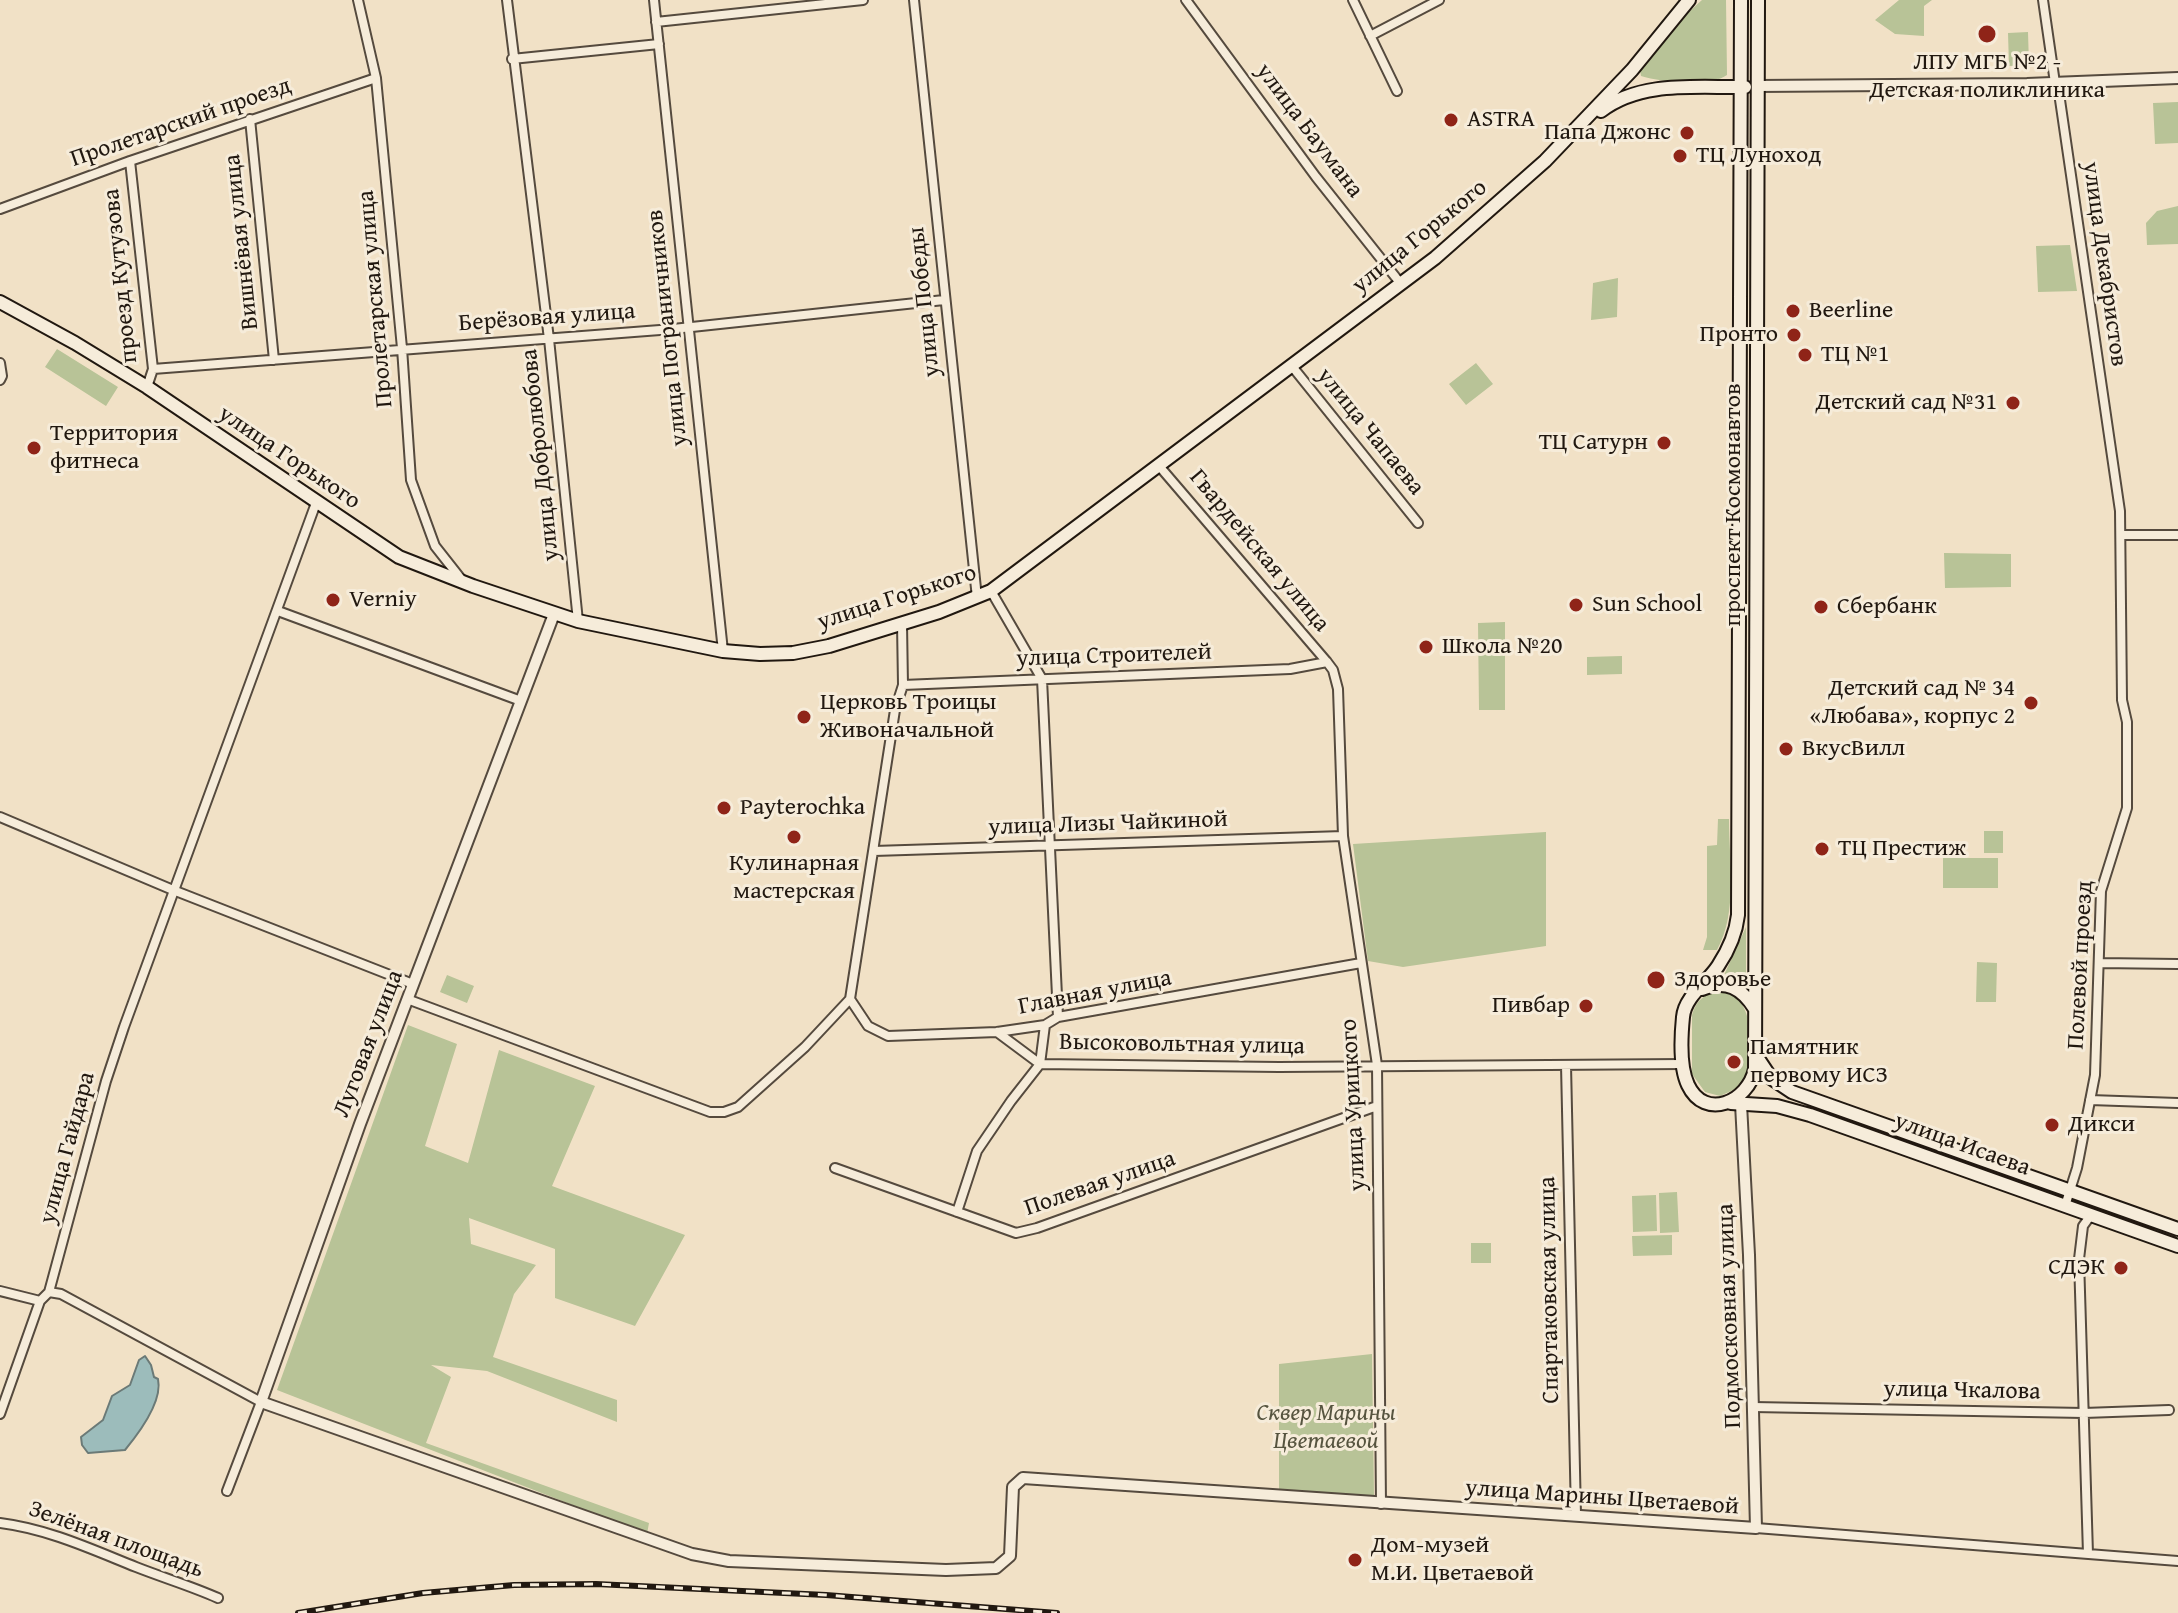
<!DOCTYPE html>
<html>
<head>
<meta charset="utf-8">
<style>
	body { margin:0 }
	canvas { display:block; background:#f1e1c6 }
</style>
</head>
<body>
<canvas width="2178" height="1613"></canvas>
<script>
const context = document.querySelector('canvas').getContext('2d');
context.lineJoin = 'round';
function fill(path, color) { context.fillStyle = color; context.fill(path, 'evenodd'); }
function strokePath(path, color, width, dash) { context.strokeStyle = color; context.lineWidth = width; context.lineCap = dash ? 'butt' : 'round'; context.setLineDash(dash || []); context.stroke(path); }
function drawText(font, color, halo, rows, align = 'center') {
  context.font = font + ' "Gentium Book Plus",serif'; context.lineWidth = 6; context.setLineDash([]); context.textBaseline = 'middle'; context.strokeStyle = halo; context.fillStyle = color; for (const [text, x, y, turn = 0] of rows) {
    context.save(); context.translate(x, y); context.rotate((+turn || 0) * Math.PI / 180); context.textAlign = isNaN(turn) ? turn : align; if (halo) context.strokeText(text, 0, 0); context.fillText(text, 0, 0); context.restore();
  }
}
const green = new Path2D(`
	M1702,0H1726L1727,75C1711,87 1660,82 1641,76L1640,70L1682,18Z
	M1899,0H1932L1924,6V36L1895,34L1875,20Z
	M2028,32L2029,65L2009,66L2008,33Z
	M2178,102V143L2155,144L2153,103Z
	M2178,206V244L2147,245L2146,223L2157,211Z
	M2070,245L2077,291L2038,292L2036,246Z
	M1618,278L1617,317L1591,320L1593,283Z
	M57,349L118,387L106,406L45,367Z
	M1476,363L1493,384L1466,405L1449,384Z
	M1944,553L2011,554V587L1945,588Z
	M1505,622V710H1479L1478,623Z
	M1622,656V674L1587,675V657Z
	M1718,819H1729C1729,861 1738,912 1717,950H1703L1707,937V846L1717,845Z
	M1984,831H2003V853H1984Z
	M1546,832V946L1403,967L1368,961L1353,844Z
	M1943,858H1998V888H1943Z
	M1746,927V984L1738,978L1724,975Z
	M1977,962L1997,963L1996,1002H1976Z
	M447,975L474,986L467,1003L440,992Z
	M1721,991C1736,994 1743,1002 1747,1016V1072L1740,1087L1720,1096L1705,1092L1692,1074V1015C1696,1000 1705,993 1721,991Z
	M408,1025L457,1044L425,1146L468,1163L499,1050L595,1086L552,1186L685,1235L635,1326L555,1298V1249L469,1218L471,1244L536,1265L514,1294L493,1357L617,1400V1422L487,1371L431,1365L451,1377L426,1443L649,1523L647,1534L277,1390Z
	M1677,1192L1679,1232L1660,1233L1659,1193Z
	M1656,1195L1657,1231L1633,1232L1632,1196Z
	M1672,1235V1255L1633,1256L1632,1236Z
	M1471,1243H1491V1263H1471Z
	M1372,1354L1374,1496L1279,1489V1364Z`);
const water = new Path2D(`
	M145,1356L151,1365L154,1377L158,1379C163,1402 139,1433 125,1450L88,1453L82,1445L81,1437L103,1420L112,1396L130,1385L139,1360Z`);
const minor = new Path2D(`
	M358,0L376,78L402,348L411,480L435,546L461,579
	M507,0L549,339L578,621
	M654,0L723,651
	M914,0L977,598
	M1186,0L1316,177L1401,284
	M1353,0L1397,91
	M2043,0L2055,83L2059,93L2120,511L2122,700L2127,722V808L2101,891L2095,1075L2077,1168L2065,1206
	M656,22L863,0
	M1370,36L1439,0
	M512,59L659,44
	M250,119L274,360
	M130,161L153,369L147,387
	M0,209L130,161L376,78
	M0,363L2,376L0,380
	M1291,365L1418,523
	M153,369L673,329L944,300
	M1160,467L1327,662L1333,670L1338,689L1343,836L1377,1065L1381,1504
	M2121,535H2178
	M991,591L1042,679L1058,1017
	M278,611L521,701
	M903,685L1290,669L1327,662
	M0,817L173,890L413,984
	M874,851L1343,836
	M2099,963L2178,964
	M407,999L710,1112H724L738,1107L805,1047L850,999L895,710L903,685L902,624
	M850,999L868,1026L888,1036L997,1032L1045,1025L1058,1017L1361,963
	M997,1032L1040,1064L1279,1067L1683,1064
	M1566,1065L1576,1515
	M2090,1100L2178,1103
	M835,1168L1016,1233L1037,1228L1377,1106
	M957,1212L977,1151L1011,1101L1040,1064L1045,1025
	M0,1291L40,1301
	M49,1292L61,1294L261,1402L227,1491
	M1753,1407L2084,1413L2169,1410
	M0,1414L40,1301L49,1292L106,1081L124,1027L316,503
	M0,1523C48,1529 91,1549 136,1567C164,1578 191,1586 218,1598
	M1756,1528L2178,1561
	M2088,1554L2079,1259L2083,1226L2091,1215`);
const tertiary = new Path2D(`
	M1757,86L2027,84L2178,78
	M554,614L360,1124L261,1402L692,1554L729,1561L946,1570L996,1568L1010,1556L1013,1487L1023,1478L1756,1528L1749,1255L1741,1104`);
const secondary = new Path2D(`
	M1741,0L1738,915C1736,933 1728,951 1718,966C1707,983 1685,996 1683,1017C1681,1037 1679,1066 1688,1085C1705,1121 1748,1102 1755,1069L1758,0
	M1601,111C1641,80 1698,88 1745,87
	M0,302L75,343L147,387L399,557L473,586L578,621L723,651L760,654L793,653L829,646L939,612L991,591L1435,258L1545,161L1632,70L1689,0
	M1702,989C1726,979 1742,988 1755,1009
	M1757,1057L1771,1078L1792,1092L2178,1229
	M1731,1103L1777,1106L1810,1115L2178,1246`);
const rail = new Path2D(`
	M298,1613L423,1593L514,1585L596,1584L826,1595L1057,1613`);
const markers = [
	[1987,34,10,"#8f2418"],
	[1451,120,8,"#8f2418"],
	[1687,133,8,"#8f2418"],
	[1680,156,8,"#8f2418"],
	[1793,311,8,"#8f2418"],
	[1794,335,8,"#8f2418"],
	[1805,355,8,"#8f2418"],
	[2013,403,8,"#8f2418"],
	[1664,443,8,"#8f2418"],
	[34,448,8,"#8f2418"],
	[333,600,8,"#8f2418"],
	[1576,605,8,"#8f2418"],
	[1821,607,8,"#8f2418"],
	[1426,647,8,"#8f2418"],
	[2031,703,8,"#8f2418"],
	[804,717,8,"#8f2418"],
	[1786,749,8,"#8f2418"],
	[724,808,8,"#8f2418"],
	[794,837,8,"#8f2418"],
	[1822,849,8,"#8f2418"],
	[1656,980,10,"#8f2418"],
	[1586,1006,8,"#8f2418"],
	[1734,1062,8,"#8f2418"],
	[2052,1125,8,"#8f2418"],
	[2121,1268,8,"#8f2418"],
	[1355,1560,8,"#8f2418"]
];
const poiNames = [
	["ЛПУ МГБ №2 -",1987,63,"center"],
	["Детская поликлиника",1987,91,"center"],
	["ASTRA",1467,120],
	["Папа Джонс",1671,133,"right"],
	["ТЦ Луноход",1696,156],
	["Beerline",1809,311],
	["Пронто",1778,335,"right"],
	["ТЦ №1",1821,355],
	["Детский сад №31",1997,403,"right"],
	["Территория",50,434],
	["фитнеса",50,462],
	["ТЦ Сатурн",1648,443,"right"],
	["Verniy",349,600],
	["Sun School",1592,605],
	["Сбербанк",1837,607],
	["Школа №20",1442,647],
	["Детский сад № 34",2015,689,"right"],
	["«Любава», корпус 2",2015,717,"right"],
	["Церковь Троицы",820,703],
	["Живоначальной",820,731],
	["ВкусВилл",1802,749],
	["Payterochka",740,808],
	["ТЦ Престиж",1838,849],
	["Кулинарная",794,864,"center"],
	["мастерская",794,892,"center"],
	["Здоровье",1674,980],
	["Пивбар",1570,1006,"right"],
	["Памятник",1750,1048],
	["первому ИСЗ",1750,1076],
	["Дикси",2068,1125],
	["СДЭК",2105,1268,"right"],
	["Дом-музей",1371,1546],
	["М.И. Цветаевой",1371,1574]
];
const streetNames = [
	["Пролетарский проезд",181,123,-19],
	["улица Баумана",1309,131,53],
	["улица Горького",1420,237,-39],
	["Вишнёвая улица",242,242,-96],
	["улица Декабристов",2104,264,82],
	["проезд Кутузова",121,276,-96],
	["Пролетарская улица",376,299,-95],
	["улица Победы",925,302,-96],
	["Берёзовая улица",547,318,-4],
	["улица Пограничников",668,328,-96],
	["улица Чапаева",1370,432,51],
	["улица Добролюбова",541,455,-96],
	["улица Горького",289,458,34],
	["проспект Космонавтов",1734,505,-90],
	["Гвардейская улица",1259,551,50],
	["улица Горького",897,598,-18],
	["улица Строителей",1114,656,-2],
	["улица Лизы Чайкиной",1108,824,-2],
	["Полевой проезд",2081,965,-87],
	["Главная улица",1095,993,-11],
	["Луговая улица",369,1044,-69],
	["Высоковольтная улица",1182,1045,1],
	["улица Урицкого",1354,1105,-93],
	["улица Исаева",1962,1145,20],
	["улица Гайдара",68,1148,-75],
	["Полевая улица",1100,1184,-19],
	["Спартаковская улица",1550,1290,-91],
	["Подмосковная улица",1730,1316,-92],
	["улица Чкалова",1962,1391,1],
	["улица Марины Цветаевой",1602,1498,4],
	["Зелёная площадь",116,1540,20]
];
const parkNames = [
	["Сквер Марины",1326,1414],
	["Цветаевой",1326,1442]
];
fill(green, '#b8c397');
fill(water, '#9cbcbb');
strokePath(water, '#6b7a77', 2);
strokePath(minor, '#554a3e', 12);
strokePath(tertiary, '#554a3e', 14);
strokePath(secondary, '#211810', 16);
strokePath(minor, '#f6ecda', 8);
strokePath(tertiary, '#f6ecda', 10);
strokePath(secondary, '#f6ecda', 12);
strokePath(rail, '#211810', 6);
strokePath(rail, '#f6ecda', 3, [9]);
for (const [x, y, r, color] of markers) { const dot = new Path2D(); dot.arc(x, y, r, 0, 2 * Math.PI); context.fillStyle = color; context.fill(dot); strokePath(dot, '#f6ecda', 3); }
drawText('24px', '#211810', '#f6ecda', poiNames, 'left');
drawText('24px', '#211810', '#f6ecda', streetNames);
drawText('italic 24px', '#56543f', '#f6ecda', parkNames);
</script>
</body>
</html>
